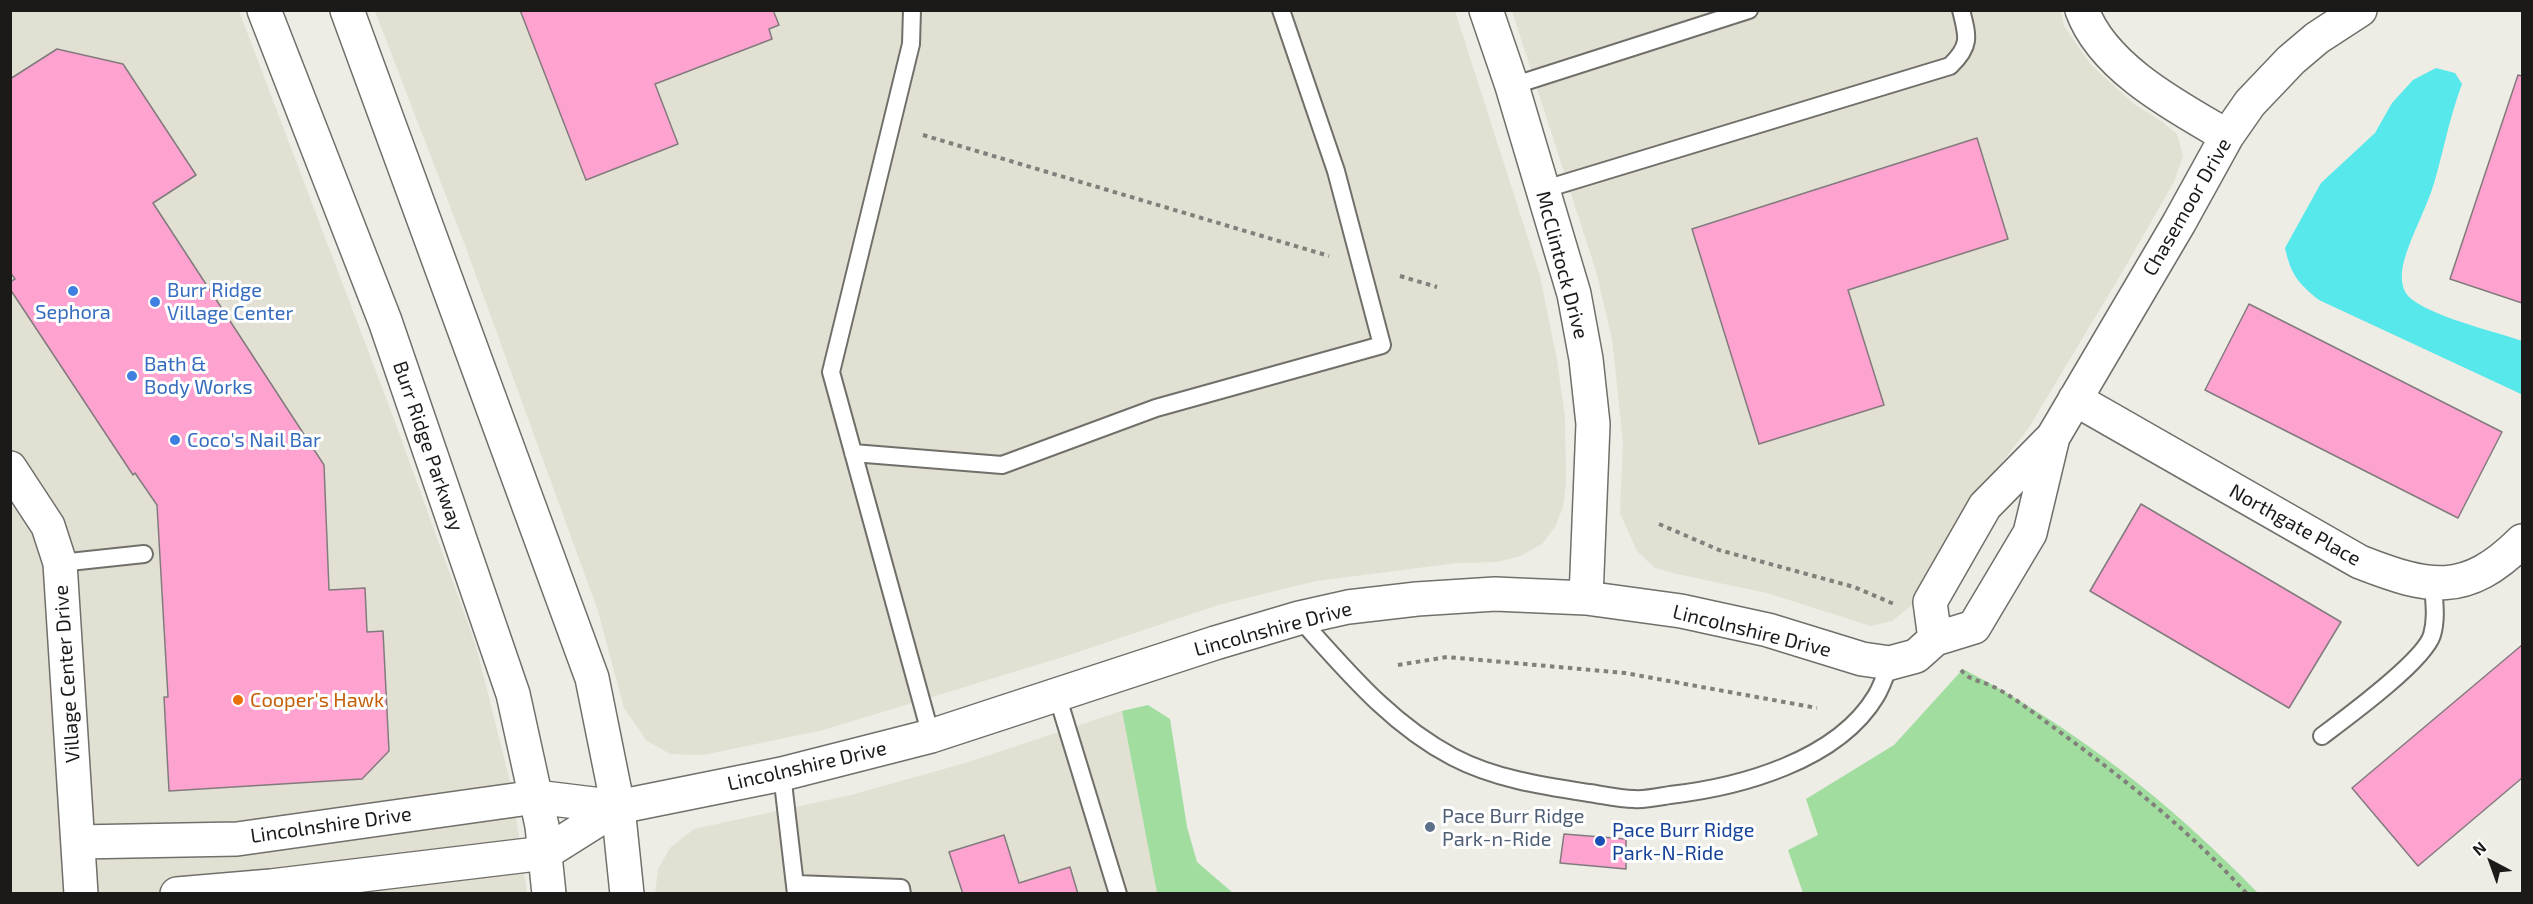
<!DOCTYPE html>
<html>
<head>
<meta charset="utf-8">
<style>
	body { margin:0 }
	#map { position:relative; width:2533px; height:904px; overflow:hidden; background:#edece5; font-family:"Exo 2",sans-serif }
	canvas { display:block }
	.frame { position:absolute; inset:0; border:12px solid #1b1a18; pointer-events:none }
	.north { position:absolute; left:2461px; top:832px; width:60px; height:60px; -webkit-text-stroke:4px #fff; paint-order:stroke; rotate:319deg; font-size:16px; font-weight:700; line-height:24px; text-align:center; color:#1b1a18 }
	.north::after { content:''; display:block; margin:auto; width:21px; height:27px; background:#1b1a18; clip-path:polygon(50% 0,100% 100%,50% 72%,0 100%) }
</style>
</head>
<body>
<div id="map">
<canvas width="2533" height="904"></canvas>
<div class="frame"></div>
<div class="north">N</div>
</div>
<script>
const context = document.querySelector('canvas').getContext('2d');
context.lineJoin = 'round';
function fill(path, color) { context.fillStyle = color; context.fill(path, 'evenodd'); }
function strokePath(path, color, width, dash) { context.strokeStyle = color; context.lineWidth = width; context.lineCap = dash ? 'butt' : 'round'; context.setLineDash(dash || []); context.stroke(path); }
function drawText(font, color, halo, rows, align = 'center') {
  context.font = font + ' "Exo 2",sans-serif'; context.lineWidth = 6; context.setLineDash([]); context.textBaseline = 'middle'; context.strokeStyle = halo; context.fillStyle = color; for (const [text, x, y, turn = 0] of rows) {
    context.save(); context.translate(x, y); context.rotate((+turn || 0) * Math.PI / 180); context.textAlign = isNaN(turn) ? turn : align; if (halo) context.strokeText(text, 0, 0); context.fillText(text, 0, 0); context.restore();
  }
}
const built = new Path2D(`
	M10,11H239L394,419L476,646L512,790L527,893H11Z
	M375,11H1455L1540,276L1557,360L1565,418L1566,482L1563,507L1555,527L1542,544L1520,556L1498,562L1457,563L1316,581L1218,605L1063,657L823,730L703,755L670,754L647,741L624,708L598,611L466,248Z
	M1512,11H2061L2064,26L2091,65L2134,104L2161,121L2177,134L2183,156L2174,182L2124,269L2028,429L1978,493L1912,605L1892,621L1871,626L1767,593L1677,574L1655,568L1637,551L1620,513L1623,442L1612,339L1596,271Z
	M1122,711L1157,893L655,894L658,869L670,848L694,829L851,795L969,762Z`);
const green = new Path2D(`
	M1963,669C2074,727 2171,803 2258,893H1803L1788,850L1818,835L1806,799L1894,745Z
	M1148,705L1170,719L1187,827L1197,862L1233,893H1157L1122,711Z`);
const water = new Path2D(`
	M2436,68L2455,73L2462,84C2450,116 2444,148 2435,180C2427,208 2411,235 2404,261C2401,272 2400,287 2408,296C2428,316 2494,331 2522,341L2521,394L2319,300C2298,283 2291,275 2285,248L2321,183L2375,133L2392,103L2413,80Z`);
const building = new Path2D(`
	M520,10H773L779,25L769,29L772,39L655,84L678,144L586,180Z
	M57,49L123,64L196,175L153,203L324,465L329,590L365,588L367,632L383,631L389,751L362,779L169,791L164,697H168L157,505L135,473L133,475L10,289V282L15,279L10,272V79Z
	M2518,75L2522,76V303L2450,279Z
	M1977,138L2008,239L1848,290L1884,405L1759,444L1692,229Z
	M2249,304L2502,432L2458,518L2205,390Z
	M2141,504L2341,622L2289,708L2090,591Z
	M2522,645V778L2418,866L2352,788Z
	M1564,834L1626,839V869L1560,863Z
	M1004,835L1019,883L1070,867L1078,894H963L949,852Z`);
const path = new Path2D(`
	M923,135L1329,256
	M1400,276L1437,287
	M1659,524L1719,550L1854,587L1894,604
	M1398,665L1447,657L1625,673L1817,708
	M1961,670C1970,681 1979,680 1992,686C2009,694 2027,708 2042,719C2114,771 2187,827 2247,894`);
const service = new Path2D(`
	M912,10L911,44L831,372L931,736
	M1512,86L1749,10
	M1542,190L1950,66C1971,46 1968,37 1961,10
	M853,453L1002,465L1156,408L1382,345L1336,171L1281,10
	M60,563L144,554
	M1299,618C1346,670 1390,724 1453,757C1495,779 1543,786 1589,793C1603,795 1619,799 1634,799C1645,800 1658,797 1670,795C1740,787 1837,761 1876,696C1882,686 1886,674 1890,663
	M1057,695L1118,894
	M2322,736C2346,718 2424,661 2432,635C2437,618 2434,601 2433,584
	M782,774L796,894
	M796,884L901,888L902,894`);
const minor = new Path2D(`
	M1486,10L1512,86L1574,294L1586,359L1593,424L1586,598
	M2082,10C2103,68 2177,107 2227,136
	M2075,399L2360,562C2429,589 2466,597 2522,541
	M10,468L48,526L60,563L81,894
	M1935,639L1930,602L1985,506L2053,437L2179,223L2227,136L2250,103L2291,60L2317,38L2360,10
	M78,842L237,839L536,797L618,807L782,774L931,736L1215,643L1299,618L1348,607L1417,599L1495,594L1586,598L1681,611L1768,630L1862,659L1890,663L1916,656L1935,639L1974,627L2030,533L2053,437
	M177,894L271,886L545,853L618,807`);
const tertiary = new Path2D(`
	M264,10L385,321L513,694L542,826L549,894
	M347,10L592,678L618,807L627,894`);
const markers = [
	[73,291,6,"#3f7fe0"],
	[155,302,6,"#3f7fe0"],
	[132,376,6,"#3f7fe0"],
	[175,440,6,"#3f7fe0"],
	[238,700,6,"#e8710a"],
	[1430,827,6,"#5c6f8a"],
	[1600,841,6,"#1a4fb4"]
];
const streetNames = [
	["Chasemoor Drive",2187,207,-60],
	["McClintock Drive",1562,265,75],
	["Burr Ridge Parkway",428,446,71],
	["Northgate Place",2295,525,29],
	["Lincolnshire Drive",1273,629,-15],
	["Lincolnshire Drive",1752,631,14],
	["Village Center Drive",67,674,-94],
	["Lincolnshire Drive",807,766,-13],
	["Lincolnshire Drive",331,825,-8]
];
const shopNames = [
	["Burr Ridge",167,290],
	["Village Center",167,313],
	["Sephora",73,312,"center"],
	["Bath &",144,364],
	["Body Works",144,387],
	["Coco's Nail Bar",187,440]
];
const foodNames = [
	["Cooper's Hawk",250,700]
];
const serviceNames = [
	["Pace Burr Ridge",1442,816],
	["Park-n-Ride",1442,839]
];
const transitNames = [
	["Pace Burr Ridge",1612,830],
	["Park-N-Ride",1612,853]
];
fill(built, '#e2e0d2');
fill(green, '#a2dda0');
fill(water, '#56e8eb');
fill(building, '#fea2cf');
strokePath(building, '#827b7e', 1.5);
strokePath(service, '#706f6a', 20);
strokePath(minor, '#706f6a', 36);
strokePath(tertiary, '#706f6a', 36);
strokePath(path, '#81807b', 4, [4.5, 4.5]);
strokePath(service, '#fff', 16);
strokePath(minor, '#fff', 33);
strokePath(tertiary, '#fff', 33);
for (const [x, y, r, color] of markers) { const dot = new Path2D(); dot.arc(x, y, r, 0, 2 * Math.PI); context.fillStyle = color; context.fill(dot); strokePath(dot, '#fff', 2); }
drawText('20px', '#1b1a18', '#fff', streetNames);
drawText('20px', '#366cbe', '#fff', shopNames, 'left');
drawText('20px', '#c56008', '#fff', foodNames, 'left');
drawText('20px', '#4e5e75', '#fff', serviceNames, 'left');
drawText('20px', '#164399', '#fff', transitNames, 'left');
</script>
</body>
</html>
